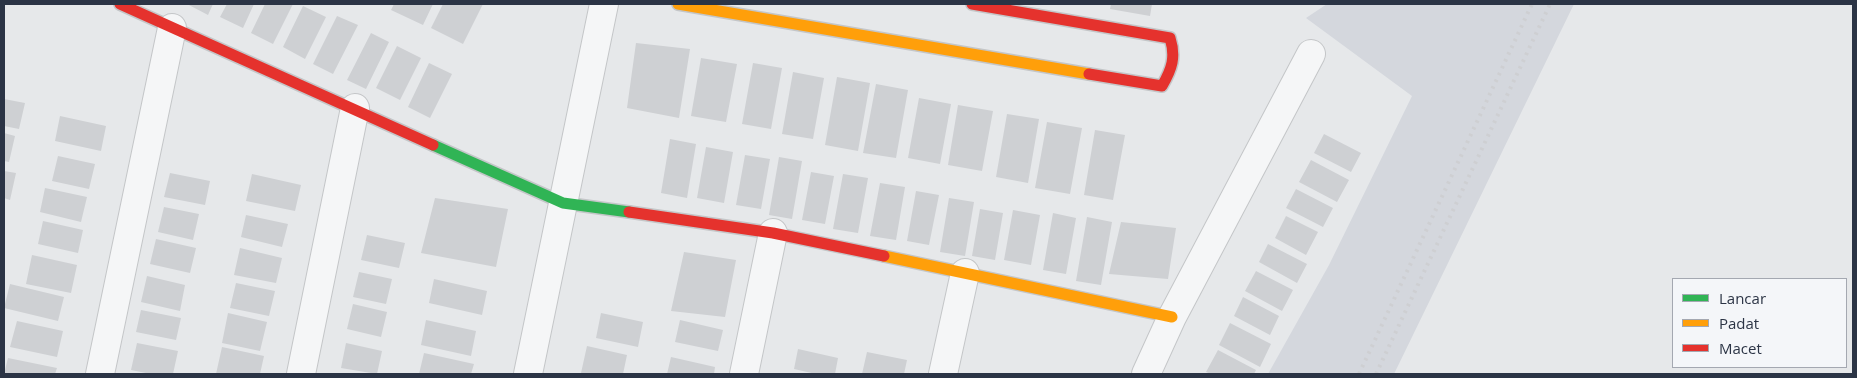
<!DOCTYPE html>
<html>
<head>
<meta charset="utf-8">
<style>
	body { margin:0 }
	#map { position:relative; width:1857px; height:378px; overflow:hidden; background:#e6e8ea; font-family:"Open Sans",sans-serif }
	canvas { display:block }
	.frame { position:absolute; inset:0; border:5px solid #2b3445; pointer-events:none }
	.legend { position:absolute; left:1672px; top:278px; width:175px; height:90px; box-sizing:border-box; background:#f4f6f9; border:1px solid #a4a8b1; margin:0; padding:6px 9px; list-style:none; font-size:15px; color:#2b3445 }
	.legend li { display:flex; align-items:center; gap:10px; height:25px }
	.legend b { width:25px; border:1px solid #a4a8b1 }
</style>
</head>
<body>
<div id="map">
<canvas width="1857" height="378"></canvas>
<div class="frame"></div>
<ul class="legend">
<li><b style="height:6px;background:#30b455"></b>Lancar</li>
<li><b style="height:6px;background:#ff9f0a"></b>Padat</li>
<li><b style="height:6px;background:#e5322d"></b>Macet</li>
</ul>
</div>
<script>
const context = document.querySelector('canvas').getContext('2d');
context.lineJoin = 'round';
function fill(path, color) { context.fillStyle = color; context.fill(path, 'evenodd'); }
function strokePath(path, color, width, dash) { context.strokeStyle = color; context.lineWidth = width; context.lineCap = dash ? 'butt' : 'round'; context.setLineDash(dash || []); context.stroke(path); }
const built = new Path2D(`
	M1327,4H1574L1394,374H1268L1329,265L1412,96L1306,18Z`);
const building = new Path2D(`
	M187,4H213L208,15Z
	M227,4H254L243,28L220,17Z
	M265,4H293L273,44L251,33Z
	M394,4H433L423,25L391,10Z
	M443,4H483L463,44L431,28Z
	M1111,4H1152L1150,16L1110,9Z
	M303,6L326,17L305,59L283,47Z
	M337,16L358,25L333,74L313,64Z
	M371,33L389,42L366,89L347,80Z
	M636,43L690,49L679,118L627,108Z
	M397,46L421,58L400,100L376,88Z
	M701,58L737,64L726,122L691,116Z
	M429,63L452,74L430,118L408,107Z
	M753,63L782,68L771,129L742,124Z
	M793,72L824,78L813,139L782,134Z
	M837,77L870,83L858,151L825,145Z
	M876,84L908,90L896,158L863,153Z
	M919,98L951,104L940,164L908,158Z
	M4,99L25,103L19,129L4,126Z
	M958,105L993,111L982,171L948,165Z
	M1007,114L1039,119L1028,183L996,177Z
	M60,116L106,126L101,151L55,141Z
	M1047,122L1082,128L1070,194L1035,188Z
	M1095,130L1125,135L1113,200L1084,195Z
	M4,133L15,136L9,162L4,161Z
	M1324,134L1361,153L1351,172L1314,153Z
	M670,139L696,144L687,198L661,193Z
	M706,147L733,152L724,203L697,198Z
	M745,155L770,159L761,209L736,205Z
	M58,156L95,164L89,189L52,181Z
	M779,157L802,161L792,219L769,215Z
	M1311,160L1349,180L1337,202L1299,182Z
	M4,171L16,173L10,200L4,198Z
	M811,172L834,176L825,224L802,220Z
	M170,173L210,181L205,205L164,197Z
	M252,174L301,185L295,211L246,201Z
	M843,174L868,178L858,233L833,229Z
	M880,183L905,187L896,240L870,236Z
	M45,188L87,197L81,222L40,212Z
	M1296,189L1333,208L1323,227L1286,208Z
	M916,191L939,195L929,245L907,241Z
	M435,198L508,209L496,267L421,253Z
	M949,198L974,202L965,256L940,252Z
	M164,207L199,214L193,240L158,232Z
	M980,209L1003,213L995,260L972,256Z
	M1013,210L1040,215L1031,265L1004,260Z
	M1053,213L1076,218L1066,274L1043,270Z
	M246,215L288,224L282,247L241,237Z
	M1286,216L1318,232L1306,255L1275,238Z
	M1087,217L1112,222L1101,285L1076,281Z
	M43,221L83,230L78,253L38,244Z
	M1121,222L1176,228L1168,279L1109,274Z
	M367,235L405,243L399,268L361,260Z
	M156,239L196,248L190,273L150,264Z
	M1268,244L1307,264L1297,283L1259,262Z
	M240,248L282,258L276,283L234,275Z
	M684,252L736,260L725,317L671,311Z
	M32,255L77,265L71,293L26,284Z
	M1256,271L1293,290L1282,311L1245,291Z
	M359,272L392,279L386,304L353,297Z
	M147,276L185,285L180,311L141,302Z
	M434,279L487,291L482,315L429,303Z
	M236,283L275,291L269,316L230,308Z
	M10,284L64,297L58,321L4,308Z
	M1243,297L1279,316L1270,335L1234,316Z
	M353,304L387,312L381,337L347,329Z
	M141,310L181,318L176,340L136,332Z
	M228,313L267,322L260,351L222,343Z
	M601,313L643,322L638,347L596,338Z
	M426,320L476,331L471,356L421,345Z
	M680,320L723,330L718,351L675,342Z
	M17,321L63,331L57,357L10,347Z
	M1230,323L1271,344L1260,367L1219,345Z
	M137,343L178,351L173,374H151L131,370Z
	M346,343L382,351L377,374L341,368Z
	M587,346L627,355L623,374L581,373Z
	M222,347L264,356L260,374H216Z
	M798,349L838,358L835,374H816L794,369Z
	M1218,350L1256,370L1254,374H1211L1206,372Z
	M867,352L907,360L904,374H862Z
	M424,353L474,364L471,374H419Z
	M671,357L715,367L714,374H667Z
	M8,358L57,368L55,374H4Z`);
const street = new Path2D(`
	M100,374L172,28
	M301,374L355,108
	M528,374L604,4
	M744,374L773,233
	M943,374L965,273
	M1146,374L1172,317L1311,54`);
const fast = new Path2D(`
	M433,145L563,203L629,212`);
const slow = new Path2D(`
	M678,4L1089,74
	M884,256L1172,317`);
const jam = new Path2D(`
	M120,4L433,145
	M972,4L1170,38C1176,57 1172,69 1162,86L1089,74
	M629,212L773,233L884,256`);
const rail = new Path2D(`
	M1359,374L1532,4
	M1376,374L1550,4`);
fill(built, '#d4d7dd');
fill(building, '#ced0d3');
strokePath(street, '#c4c6c8', 30);
strokePath(fast, '#c4c6c8', 14);
strokePath(slow, '#c4c6c8', 14);
strokePath(jam, '#c4c6c8', 14);
strokePath(street, '#f5f6f7', 28);
strokePath(fast, '#30b455', 11);
strokePath(slow, '#ff9f0a', 11);
strokePath(jam, '#e5322d', 11);
strokePath(rail, '#cecfd2', 4, [2.5, 5]);
</script>
</body>
</html>
